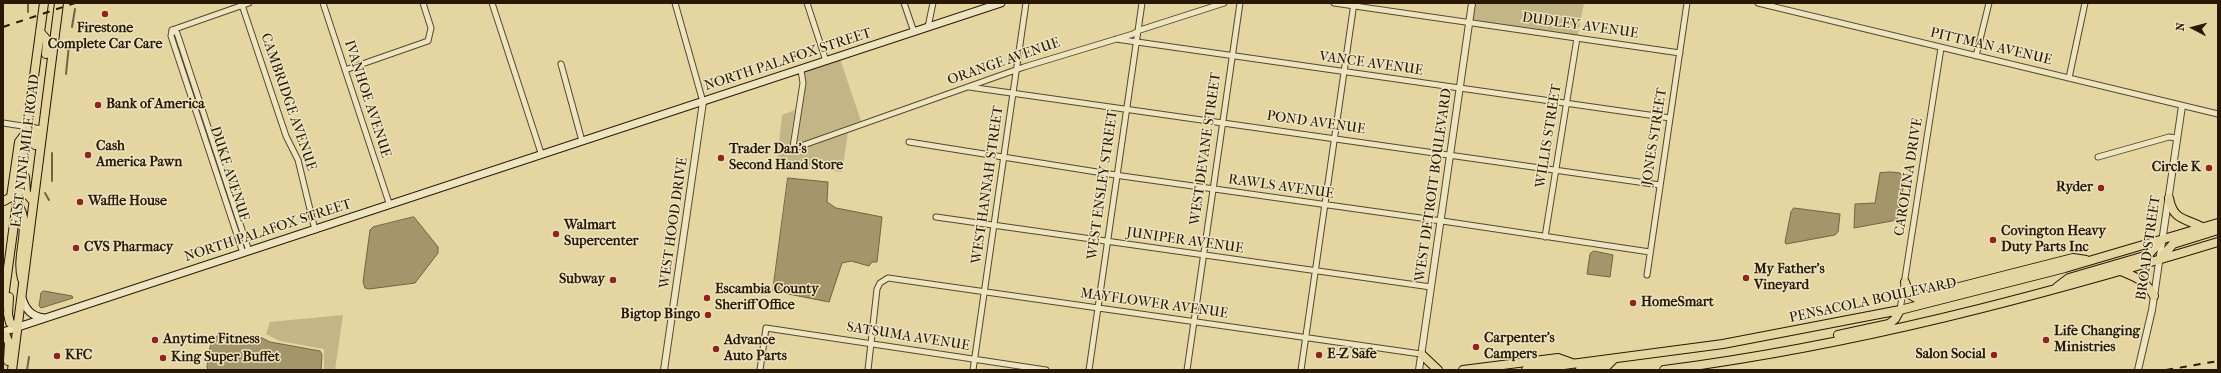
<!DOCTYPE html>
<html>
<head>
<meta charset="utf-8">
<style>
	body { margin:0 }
	#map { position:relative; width:2221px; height:373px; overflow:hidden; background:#e4d5a1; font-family:"IM FELL French Canon",serif }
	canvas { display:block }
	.frame { position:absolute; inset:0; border:4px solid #291803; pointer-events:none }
	.north { position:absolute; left:2173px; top:8px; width:40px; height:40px; -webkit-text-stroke:3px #ede4c2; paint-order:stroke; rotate:276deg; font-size:11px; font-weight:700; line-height:16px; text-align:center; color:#291803 }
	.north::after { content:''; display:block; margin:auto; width:14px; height:18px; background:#291803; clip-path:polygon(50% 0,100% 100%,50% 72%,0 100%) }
</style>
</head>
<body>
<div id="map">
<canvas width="2221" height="373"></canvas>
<div class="frame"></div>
<div class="north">N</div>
</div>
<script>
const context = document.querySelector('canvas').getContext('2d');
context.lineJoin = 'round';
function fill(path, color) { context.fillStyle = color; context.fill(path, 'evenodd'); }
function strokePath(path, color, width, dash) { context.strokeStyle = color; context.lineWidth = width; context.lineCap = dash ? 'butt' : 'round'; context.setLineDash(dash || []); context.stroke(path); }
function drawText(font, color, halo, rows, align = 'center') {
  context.font = font + ' "IM FELL French Canon",serif'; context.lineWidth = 3; context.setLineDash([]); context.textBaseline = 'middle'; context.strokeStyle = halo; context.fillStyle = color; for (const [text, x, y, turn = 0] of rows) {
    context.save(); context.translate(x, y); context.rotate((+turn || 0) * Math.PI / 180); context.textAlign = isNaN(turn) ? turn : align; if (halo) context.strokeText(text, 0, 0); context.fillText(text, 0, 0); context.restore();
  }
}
const green = new Path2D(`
	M1472,3H1584L1577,38L1470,22Z
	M840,59L861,121L797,144L806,84L805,71Z
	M795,110L789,149L800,150L848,132L842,172L777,163L782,115Z
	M343,315L335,370H324V349L280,341L266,334L270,322Z`);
const water = new Path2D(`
	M1891,172L1900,173L1905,178L1897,220L1854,228L1855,204L1875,203L1880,173Z
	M788,178L828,182L827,202L836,208L882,217L877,262H872L869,266L851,261L842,263L829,302L773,291Z
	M1794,208L1840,214L1838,232L1835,235L1786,244L1785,242L1791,212Z
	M414,217L438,247V253L415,283L369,289L365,288L363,282L370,230L373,227Z
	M1594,251L1613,255L1610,277L1587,274L1590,254Z
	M44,291L72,296L73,298L41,308L39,306L41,293Z
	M222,334L262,338L270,342L320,351L322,355L321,370H209L207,368C208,355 209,337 222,334Z`);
const stream = new Path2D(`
	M28,12V3
	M72,27L75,9
	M66,74L69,45
	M52,181V153
	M45,193L49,200
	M27,370L29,357`);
const minor = new Path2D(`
	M323,3L389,203
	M492,3L541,153
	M675,3L703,102
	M807,3L826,61
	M904,3L914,32
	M1334,3L1680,53
	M1758,3L2218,114
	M242,5L286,136L298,160L315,230
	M928,27L933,3
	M172,30L177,33L249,251
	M172,30L171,36L243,253
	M172,30L249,3
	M1116,39L1670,118
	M1976,56L1989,3
	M561,64L582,141
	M345,70L428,41L431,28L423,3
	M801,70L803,83L793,147H798L1024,67L1133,34L1140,30L1224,3
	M2069,78L2085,3
	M969,87L1660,185
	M3,123L42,129
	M909,142L1122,176L1449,222L1650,252
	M2098,157L2169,137L2177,138
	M936,217L1431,287
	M1545,237L1577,38
	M1647,275L1687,3
	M1900,310L1941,48
	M760,370L766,328L1046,370
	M868,370L877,289L880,283L888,278L1421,354
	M973,370L1026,3
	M1089,370L1142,3
	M1187,370L1240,3
	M1301,370L1354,3`);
const tertiary = new Path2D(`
	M664,370L703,102
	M1419,370L1472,3
	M2138,370L2152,310L2182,106`);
const secondary = new Path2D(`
	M22,298C26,310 31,316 44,318
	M3,332L1001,3`);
const primary = new Path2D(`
	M40,32L47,40L46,54
	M32,128L35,131V145
	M25,177L26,193L33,201
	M4,201L11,197L19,142L25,134
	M17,203C33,225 15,254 22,279
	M9,297L8,314L10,323L18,327
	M3,305L44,3
	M3,335L6,336L9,343L8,361
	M12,370L59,3`);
const trunk = new Path2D(`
	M2169,198C2173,220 2184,218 2202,227
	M2159,260L2173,244L2218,230
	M2121,271C2136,277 2146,281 2154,296
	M1905,282L1909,294L1916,298L2073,258L2086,260
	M2057,287L2069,278L2148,255L2161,241
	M1838,335L1889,324L1895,319L1900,310
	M1421,354L1438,370
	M1463,370L1558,358L1572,363
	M1526,370L1723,344L1900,310L2065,268L2218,223
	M1580,370L1606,367L1614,359
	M1664,370C1852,346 2037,297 2218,242`);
const rail = new Path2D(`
	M3,27L75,3
	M2166,370L2218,361`);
const markers = [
	[105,14,4,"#8f2418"],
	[98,105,4,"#8f2418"],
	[88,155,4,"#8f2418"],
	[721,158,4,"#8f2418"],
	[2209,168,4,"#8f2418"],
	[2101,188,4,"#8f2418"],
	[80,202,4,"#8f2418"],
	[556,234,4,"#8f2418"],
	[1993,240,4,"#8f2418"],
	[76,248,4,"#8f2418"],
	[1746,278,4,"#8f2418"],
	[613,280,4,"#8f2418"],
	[707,298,4,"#8f2418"],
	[1633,303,4,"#8f2418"],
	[708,315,4,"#8f2418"],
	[155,340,4,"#8f2418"],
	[2046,340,4,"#8f2418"],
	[1476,347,4,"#8f2418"],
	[716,349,4,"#8f2418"],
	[1319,355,4,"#8f2418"],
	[1994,355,4,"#8f2418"],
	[57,356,4,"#8f2418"],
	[163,358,4,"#8f2418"]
];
const streetNames = [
	["DUDLEY AVENUE",1580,26,8],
	["PITTMAN AVENUE",1991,47,13],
	["NORTH PALAFOX STREET",788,60,-18],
	["ORANGE AVENUE",1004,62,-19],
	["VANCE AVENUE",1371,64,8],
	["IVANHOE AVENUE",367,99,72],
	["CAMBRIDGE AVENUE",288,102,71],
	["POND AVENUE",1316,123,8],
	["WILLIS STREET",1549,136,-81],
	["JONES STREET",1655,137,-81],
	["WEST DEVANE STREET",1206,149,-82],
	["EAST NINE MILE ROAD",26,151,-83],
	["DUKE AVENUE",229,174,72],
	["CAROLINA DRIVE",1909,177,-81],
	["WEST HANNAH STREET",988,185,-82],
	["WEST ENSLEY STREET",1103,185,-82],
	["WEST DETROIT BOULEVARD",1434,185,-82],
	["RAWLS AVENUE",1281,187,8],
	["WEST HOOD DRIVE",674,223,-82],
	["NORTH PALAFOX STREET",268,231,-18],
	["JUNIPER AVENUE",1185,241,8],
	["BROAD STREET",2149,248,-82],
	["PENSACOLA BOULEVARD",1873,301,-12],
	["MAYFLOWER AVENUE",1154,304,8],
	["SATSUMA AVENUE",908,337,9]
];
const poiNames = [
	["Firestone",105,29,"center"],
	["Complete Car Care",105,45,"center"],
	["Bank of America",106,105],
	["Cash",96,147],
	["America Pawn",96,163],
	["Trader Dan's",729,150],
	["Second Hand Store",729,166],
	["Circle K",2201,168,"right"],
	["Ryder",2093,188,"right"],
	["Waffle House",88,202],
	["Walmart",564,226],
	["Supercenter",564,242],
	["Covington Heavy",2001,232],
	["Duty Parts Inc",2001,248],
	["CVS Pharmacy",84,248],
	["My Father's",1754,270],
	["Vineyard",1754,286],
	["Subway",605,280,"right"],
	["Escambia County",715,290],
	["Sheriff Office",715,306],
	["HomeSmart",1641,303],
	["Bigtop Bingo",700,315,"right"],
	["Life Changing",2054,332],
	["Ministries",2054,348],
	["Carpenter's",1484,339],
	["Campers",1484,355],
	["Anytime Fitness",163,340],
	["Advance",724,341],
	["Auto Parts",724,357],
	["E-Z Safe",1327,355],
	["Salon Social",1986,355,"right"],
	["KFC",65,356],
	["King Super Buffet",171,358]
];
fill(green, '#c4b586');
fill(water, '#a4956b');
strokePath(water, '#736341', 1);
strokePath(stream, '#736341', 2);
strokePath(minor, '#58472a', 7);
strokePath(tertiary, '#58472a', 8);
strokePath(secondary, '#291803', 9);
strokePath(primary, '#291803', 10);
strokePath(trunk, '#291803', 10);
strokePath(minor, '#ede4c2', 5);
strokePath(tertiary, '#ede4c2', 6);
strokePath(secondary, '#ede4c2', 7);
strokePath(primary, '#e4d5a1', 8);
strokePath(trunk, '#e4d5a1', 8);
strokePath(rail, '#291803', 2, [7, 7]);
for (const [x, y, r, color] of markers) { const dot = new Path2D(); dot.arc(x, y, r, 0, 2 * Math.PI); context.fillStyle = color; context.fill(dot); strokePath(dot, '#ede4c2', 1.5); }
drawText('14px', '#291803', '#ede4c2', streetNames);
drawText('bold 14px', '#291803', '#ede4c2', poiNames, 'left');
</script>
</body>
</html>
